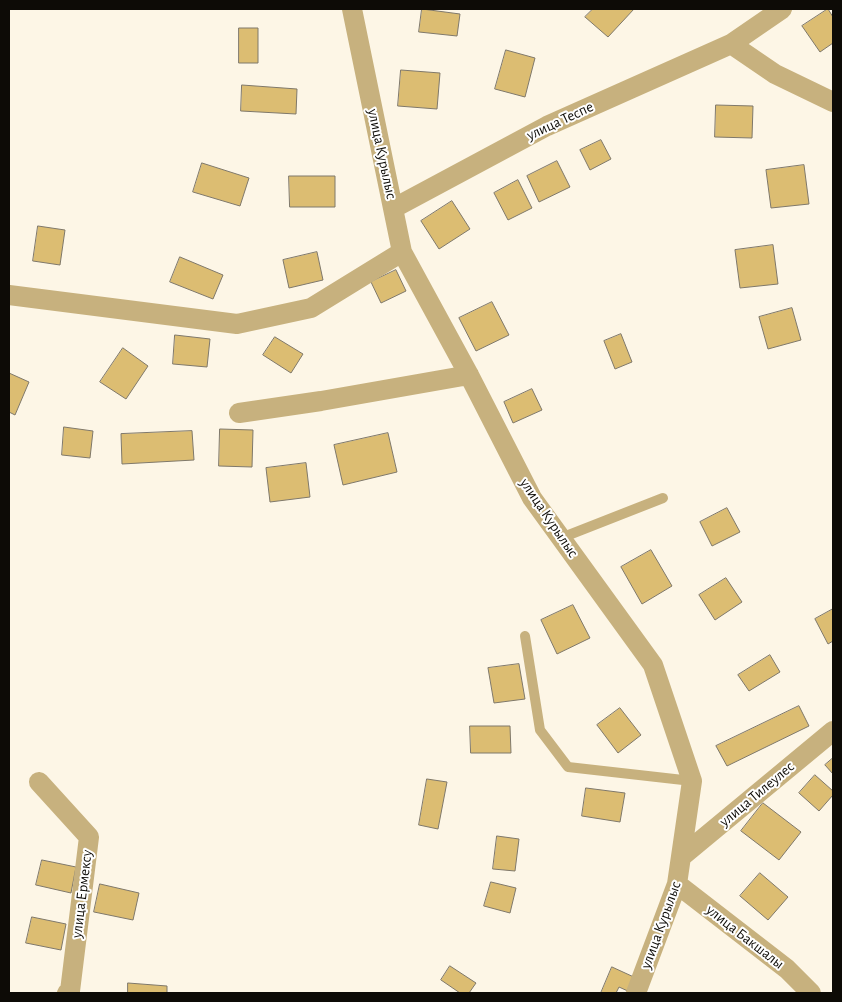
<!DOCTYPE html>
<html>
<head>
<meta charset="utf-8">
<style>
	body { margin:0 }
	#map { position:relative; width:842px; height:1002px; overflow:hidden; background:#fdf6e6; font-family:"Alegreya Sans",sans-serif }
	canvas { display:block }
	.frame { position:absolute; inset:0; border:10px solid #0d0b06; pointer-events:none }
</style>
</head>
<body>
<div id="map">
<canvas width="842" height="1002"></canvas>
<div class="frame"></div>
</div>
<script>
const context = document.querySelector('canvas').getContext('2d');
context.lineJoin = 'round';
function fill(path, color) { context.fillStyle = color; context.fill(path, 'evenodd'); }
function strokePath(path, color, width, dash) { context.strokeStyle = color; context.lineWidth = width; context.lineCap = dash ? 'butt' : 'round'; context.setLineDash(dash || []); context.stroke(path); }
function drawText(font, color, halo, rows, align = 'center') {
  context.font = font + ' "Alegreya Sans",sans-serif'; context.lineWidth = 4; context.setLineDash([]); context.textBaseline = 'middle'; context.strokeStyle = halo; context.fillStyle = color; for (const [text, x, y, turn = 0] of rows) {
    context.save(); context.translate(x, y); context.rotate((+turn || 0) * Math.PI / 180); context.textAlign = isNaN(turn) ? turn : align; if (halo) context.strokeText(text, 0, 0); context.fillText(text, 0, 0); context.restore();
  }
}
const building = new Path2D(`
	M422,9L460,14L457,36L419,32Z
	M593,9H634L608,37L585,17Z
	M828,9L833,17V43L820,52L802,26Z
	M239,28H258V63H239Z
	M506,50L535,58L525,97L495,89Z
	M401,70L440,73L437,109L398,106Z
	M242,85L297,89L296,114L241,111Z
	M716,105L753,106L752,138L715,137Z
	M601,140L611,159L590,170L580,150Z
	M557,161L570,187L539,202L527,176Z
	M202,163L249,178L240,206L193,192Z
	M804,165L809,204L771,208L766,170Z
	M289,176H335V207H290Z
	M518,180L532,208L508,220L494,193Z
	M452,201L470,229L439,249L421,221Z
	M38,226L65,230L60,265L33,261Z
	M773,245L778,284L740,288L735,250Z
	M317,252L323,280L289,288L283,260Z
	M180,257L223,275L213,299L170,282Z
	M396,270L406,291L381,303L371,282Z
	M492,302L509,335L476,351L459,318Z
	M792,308L801,340L768,349L759,317Z
	M621,334L632,362L615,369L604,341Z
	M175,335L210,339L207,367L173,364Z
	M275,337L303,354L291,373L263,355Z
	M123,348L148,366L126,399L100,382Z
	M9,373L29,382L15,415L9,412Z
	M532,389L542,410L513,423L504,402Z
	M64,427L93,431L90,458L62,455Z
	M220,429L253,430L252,467L219,466Z
	M192,431L194,460L122,464L121,434Z
	M388,433L397,472L343,485L334,445Z
	M306,463L310,497L270,502L266,468Z
	M727,508L740,532L712,546L700,522Z
	M651,550L672,586L642,604L621,567Z
	M726,578L742,602L715,620L699,595Z
	M573,605L590,638L557,654L541,620Z
	M833,609V641L828,644L815,619Z
	M770,655L780,672L749,691L738,675Z
	M519,664L525,699L494,703L488,668Z
	M799,706L809,726L727,766L716,746Z
	M620,708L641,735L618,753L597,725Z
	M470,726H510L511,753H471Z
	M833,758V774L825,765Z
	M815,775L833,791V795L819,811L799,793Z
	M427,779L447,782L438,829L419,825Z
	M586,788L625,793L620,822L582,816Z
	M763,803L801,832L779,860L741,831Z
	M497,836L519,839L515,871L493,869Z
	M42,860L76,867L71,893L36,885Z
	M760,873L788,897L768,920L740,896Z
	M491,882L516,888L510,913L484,906Z
	M100,884L139,893L133,920L94,912Z
	M32,917L66,924L61,950L26,943Z
	M450,966L476,983L469,993H460L441,980Z
	M612,967L636,978L630,992L619,987L616,993H601Z
	M128,983L167,986V993H128Z`);
const lane = new Path2D(`
	M561,538L663,498
	M525,636L540,730L568,767L692,781`);
const street = new Path2D(`
	M352,9L402,252L469,375L532,498L653,665L692,781L677,884L636,993
	M731,44L775,74L833,102
	M394,208L547,126L731,44L782,9
	M9,295L237,324L311,308L402,252
	M239,413L321,401L469,375
	M39,782L89,837L70,991L67,993
	M681,857L833,731
	M677,884L787,969L811,993`);
const streetNames = [
	["улица Теспе",560,121,-25],
	["улица Курылыс",382,154,78],
	["улица Курылыс",549,518,56],
	["улица Тилеулес",757,794,-40],
	["улица Ермексу",82,894,-83],
	["улица Курылыс",661,925,-70],
	["улица Бакшалы",745,937,38]
];
fill(building, '#dcbd72');
strokePath(building, '#7f786a', 1);
strokePath(lane, '#c7b17e', 10);
strokePath(street, '#c7b17e', 20);
drawText('15px', '#0d0b06', '#fff', streetNames);
</script>
</body>
</html>
